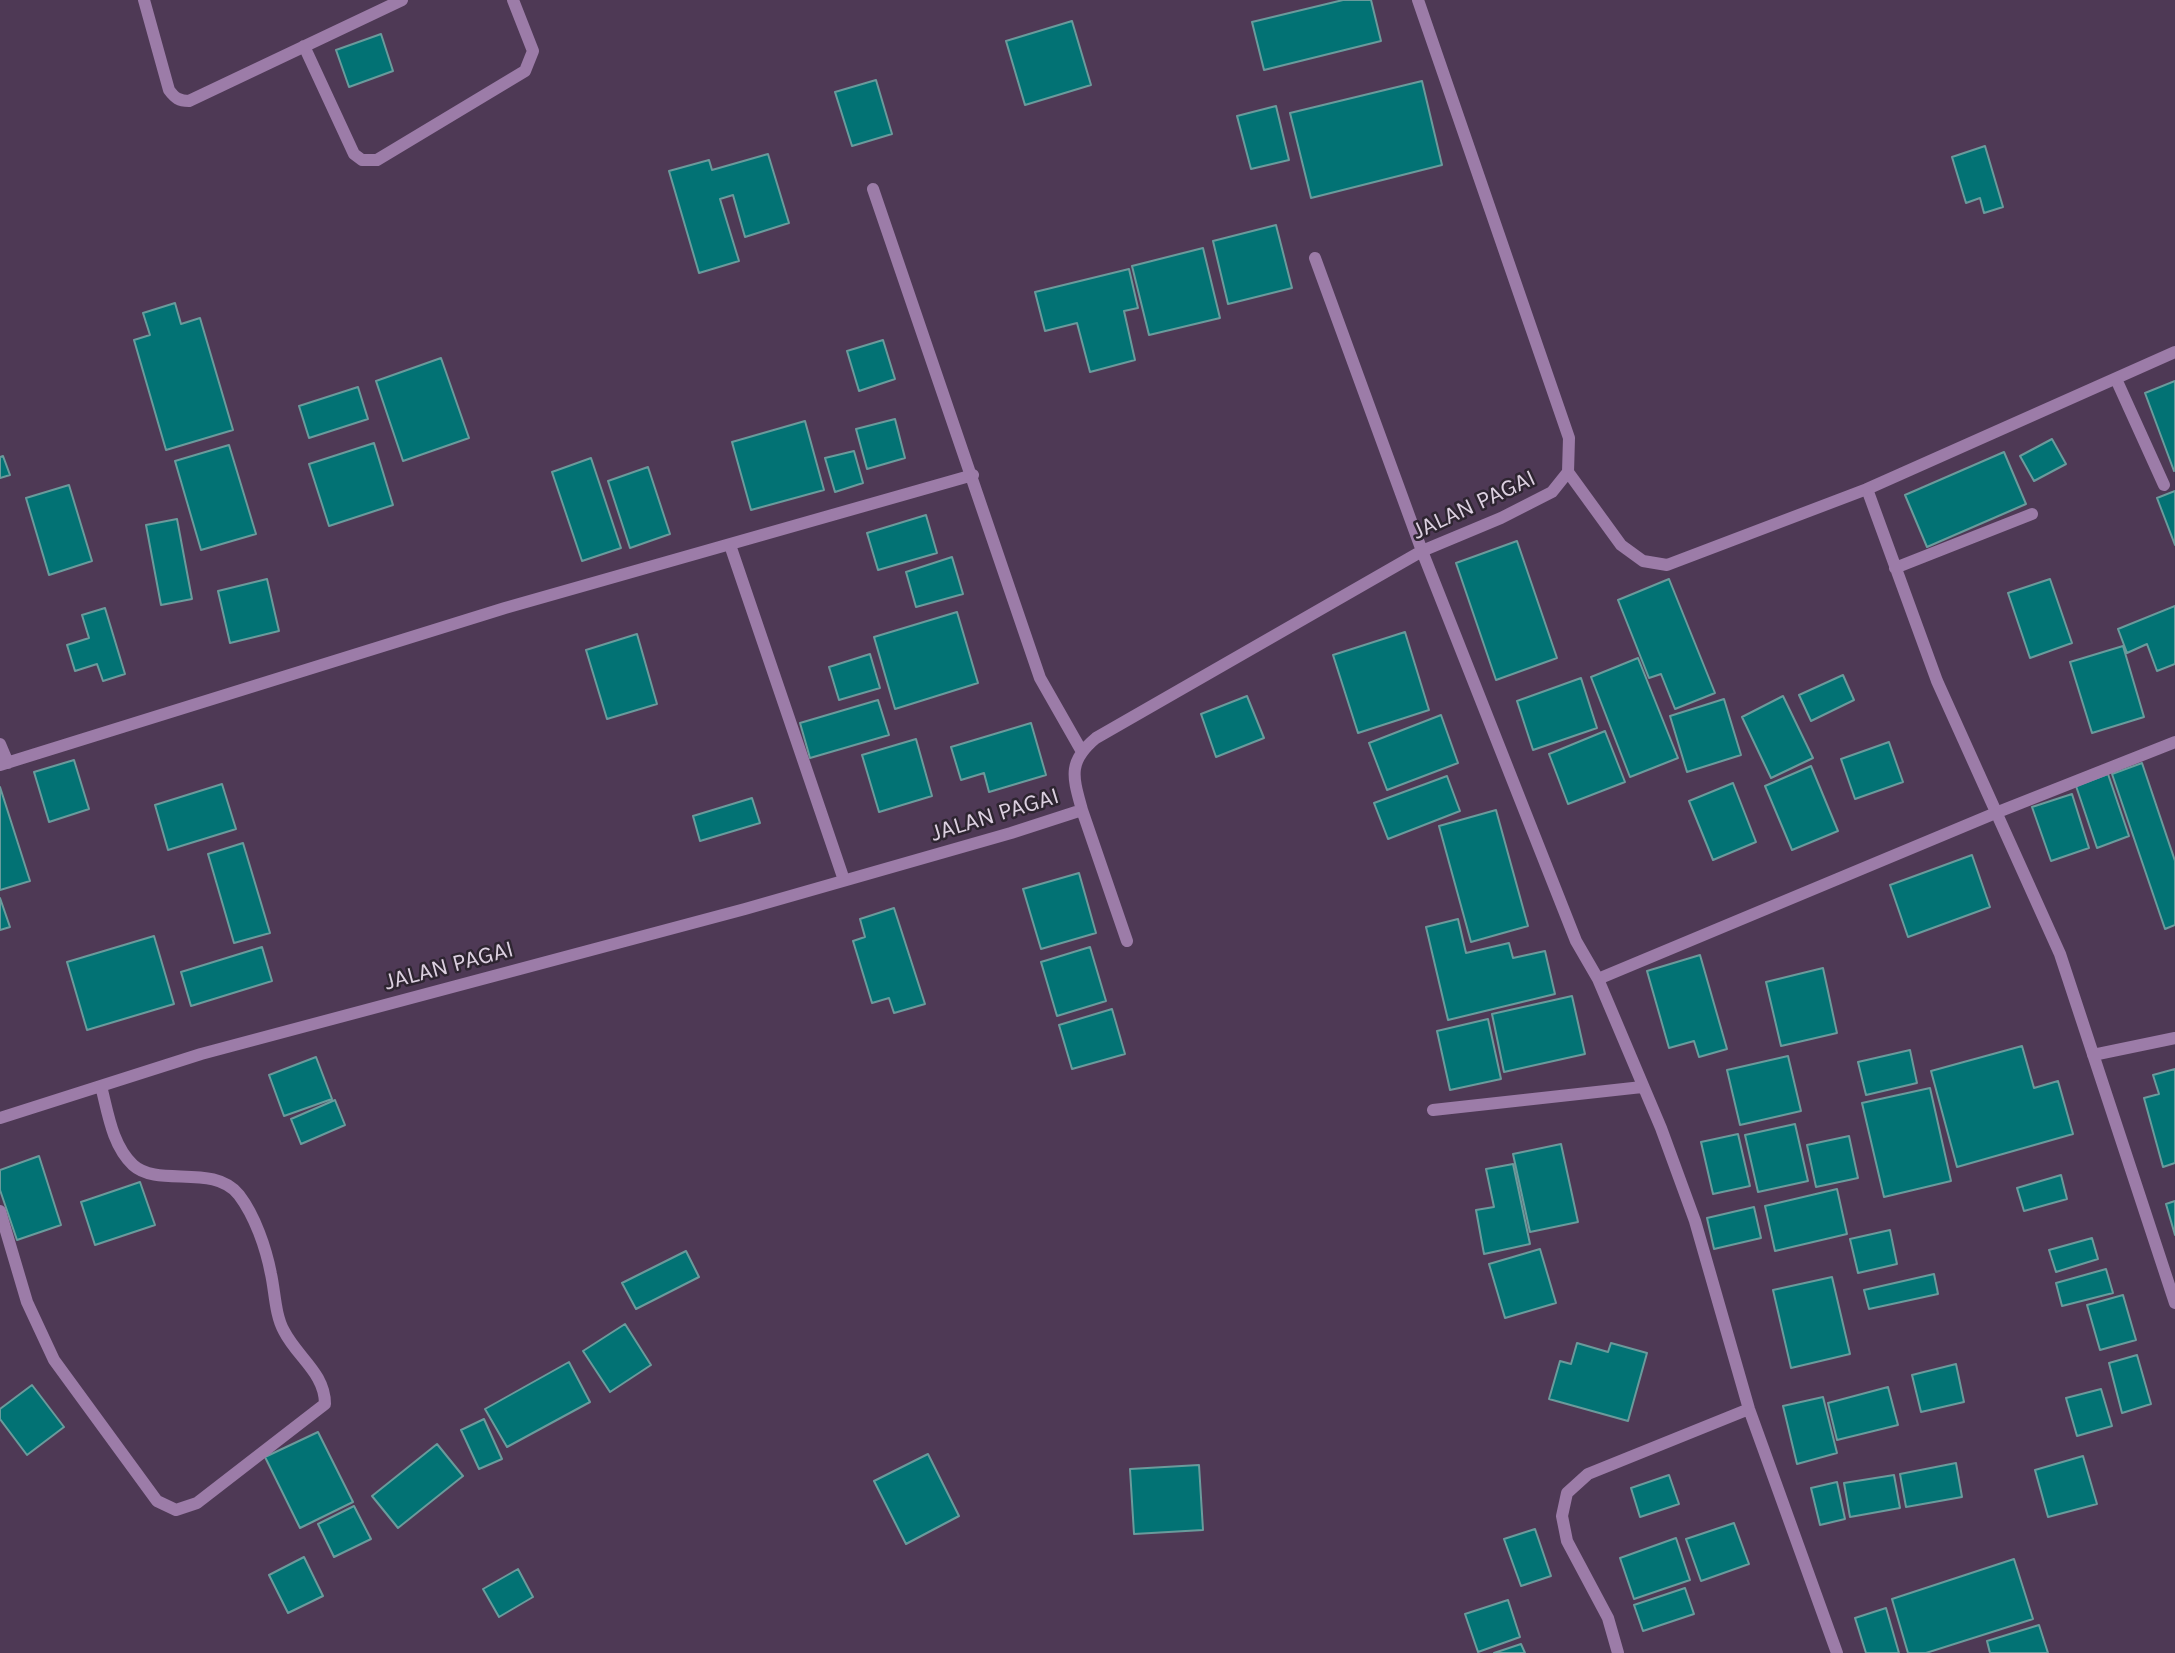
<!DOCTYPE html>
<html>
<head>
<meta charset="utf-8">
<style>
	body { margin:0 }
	canvas { display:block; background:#4e3955 }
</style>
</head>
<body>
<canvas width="2175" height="1653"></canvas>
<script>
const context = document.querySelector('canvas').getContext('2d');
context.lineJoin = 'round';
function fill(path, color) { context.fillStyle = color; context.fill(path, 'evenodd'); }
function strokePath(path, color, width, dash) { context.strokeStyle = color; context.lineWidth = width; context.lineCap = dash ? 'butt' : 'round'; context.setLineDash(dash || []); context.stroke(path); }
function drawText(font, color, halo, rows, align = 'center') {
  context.font = font + ' Karla,sans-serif'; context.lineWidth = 5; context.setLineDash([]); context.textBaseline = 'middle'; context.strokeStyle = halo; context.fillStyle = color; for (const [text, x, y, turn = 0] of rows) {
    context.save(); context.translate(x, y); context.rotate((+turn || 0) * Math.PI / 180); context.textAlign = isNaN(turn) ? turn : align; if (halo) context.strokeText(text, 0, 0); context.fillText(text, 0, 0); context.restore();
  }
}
const building = new Path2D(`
	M1343,0H1371L1381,41L1264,70L1252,22Z
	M1072,21L1091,85L1025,105L1006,41Z
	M381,34L393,71L349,87L336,50Z
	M876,80L892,134L852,146L835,92Z
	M1422,81L1442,165L1311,198L1290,113Z
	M1276,106L1289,160L1251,169L1237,116Z
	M1985,146L2003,207L1984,213L1980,198L1966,203L1952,157Z
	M768,154L789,223L745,237L733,195L720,199L739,261L699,273L669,171L709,160L712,170Z
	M1276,225L1292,288L1228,304L1213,241Z
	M1203,248L1220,318L1149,335L1132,266Z
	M1129,269L1138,308L1124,311L1135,360L1090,372L1077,323L1045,331L1035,292Z
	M175,303L181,324L200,318L233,430L166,450L134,340L150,335L143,313Z
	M883,340L895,379L859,391L847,351Z
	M441,358L469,438L403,461L376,381Z
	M2175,381V470L2174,471L2145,393Z
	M358,387L368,419L309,438L299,406Z
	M895,419L905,458L867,469L856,429Z
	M805,421L824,490L751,510L732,442Z
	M2052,439L2066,464L2034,481L2020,456Z
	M374,443L393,505L329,526L309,464Z
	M229,445L256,534L201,550L175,461Z
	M854,451L863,483L835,492L825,458Z
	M2004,452L2026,504L1927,547L1905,495Z
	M3,456L10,475L0,478V457Z
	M591,458L621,548L582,561L552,472Z
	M648,467L670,534L630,548L608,481Z
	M69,485L92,561L49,575L26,498Z
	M2175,491V545L2157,498Z
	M926,515L937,553L878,570L867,533Z
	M177,519L192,599L161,605L146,525Z
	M1517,541L1557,658L1496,680L1456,563Z
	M952,557L963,594L916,607L906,572Z
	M267,579L279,631L230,643L218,591Z
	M1669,579L1715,693L1675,709L1661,674L1649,678L1618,600Z
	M2050,579L2072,643L2030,658L2008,593Z
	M2175,606V664L2157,671L2147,644L2127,653L2118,629Z
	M105,608L125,674L103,681L97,664L75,671L67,645L89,638L82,615Z
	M957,612L978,683L895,709L874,637Z
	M1405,632L1429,710L1358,733L1333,655Z
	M637,634L657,704L607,719L586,650Z
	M2123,646L2144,717L2092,733L2070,662Z
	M870,654L880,688L839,700L829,667Z
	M1638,658L1678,758L1630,777L1591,677Z
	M1843,675L1854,700L1811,721L1799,695Z
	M1581,678L1597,728L1533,750L1517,701Z
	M1247,696L1264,738L1216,757L1201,714Z
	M1783,696L1813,758L1771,778L1742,717Z
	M1724,699L1741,755L1687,772L1670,716Z
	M878,700L889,735L810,758L800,723Z
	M1441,715L1458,763L1387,790L1369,743Z
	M1031,723L1046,775L989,792L984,773L961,780L951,747Z
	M1605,731L1625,782L1568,804L1549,754Z
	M916,739L932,796L879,812L862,755Z
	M1889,742L1903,782L1855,799L1841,759Z
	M74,760L89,809L49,822L34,772Z
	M2142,763L2175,861V925L2165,929L2112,774Z
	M1811,766L1838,831L1792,850L1765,786Z
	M2108,774L2129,836L2097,848L2076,786Z
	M1447,776L1460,811L1388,839L1374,803Z
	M1733,783L1756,842L1713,860L1689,801Z
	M222,784L236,829L168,850L155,805Z
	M0,787L30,881L0,890Z
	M2072,794L2089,848L2051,861L2032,807Z
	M752,798L760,823L700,841L693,816Z
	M1496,810L1528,926L1471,942L1439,826Z
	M243,843L270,933L234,943L208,854Z
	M1972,855L1990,907L1908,937L1890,885Z
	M1079,873L1096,933L1041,949L1023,889Z
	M0,898L10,927L0,930Z
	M894,908L925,1004L894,1013L889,998L872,1003L853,941L865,937L860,919Z
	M1458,919L1466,953L1509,943L1513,958L1545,951L1555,994L1448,1020L1426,927Z
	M154,936L174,1004L87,1030L67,962Z
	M262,947L272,981L191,1006L181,972Z
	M1090,947L1106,1001L1057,1016L1041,962Z
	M1700,955L1727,1049L1699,1057L1694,1041L1669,1048L1647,971Z
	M1823,968L1837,1033L1781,1046L1766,982Z
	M1572,996L1585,1054L1504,1072L1492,1014Z
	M1112,1009L1125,1054L1072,1069L1059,1025Z
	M1488,1019L1501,1079L1450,1090L1437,1031Z
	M2022,1046L2034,1088L2058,1081L2073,1134L1957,1167L1931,1071Z
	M1910,1050L1917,1083L1866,1095L1858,1062Z
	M1788,1056L1801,1111L1740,1125L1727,1070Z
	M316,1057L332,1099L284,1116L269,1075Z
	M2175,1069V1163L2163,1167L2144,1098L2159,1094L2153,1075Z
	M1930,1088L1951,1181L1884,1197L1862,1103Z
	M335,1100L345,1125L301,1144L291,1119Z
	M1795,1124L1808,1181L1758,1192L1745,1135Z
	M1738,1134L1750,1186L1713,1194L1701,1142Z
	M1849,1136L1858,1178L1816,1187L1807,1145Z
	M1561,1144L1578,1222L1530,1232L1513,1154Z
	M39,1156L61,1225L17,1240L0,1190V1170Z
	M1513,1164L1530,1244L1484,1254L1476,1210L1494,1207L1486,1169Z
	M2061,1175L2067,1199L2024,1211L2017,1188Z
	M140,1182L155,1225L95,1245L81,1202Z
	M1837,1189L1847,1234L1775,1251L1765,1206Z
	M2175,1201V1235L2166,1204Z
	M1754,1207L1761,1238L1714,1249L1707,1218Z
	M1890,1230L1897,1264L1858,1273L1850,1239Z
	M2092,1238L2098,1259L2056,1272L2049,1250Z
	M1540,1249L1556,1303L1505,1318L1489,1264Z
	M686,1251L699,1277L636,1309L622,1283Z
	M2106,1269L2113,1293L2062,1306L2056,1283Z
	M1934,1274L1938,1294L1869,1309L1864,1290Z
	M1832,1277L1850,1354L1791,1368L1773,1290Z
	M2123,1295L2136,1340L2100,1350L2087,1305Z
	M625,1324L651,1365L610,1392L583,1351Z
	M1577,1343L1608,1352L1611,1343L1647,1353L1628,1421L1549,1399L1560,1361L1571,1364Z
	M2137,1355L2151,1404L2122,1413L2109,1363Z
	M569,1362L590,1402L507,1447L485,1409Z
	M1956,1364L1964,1402L1921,1412L1912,1375Z
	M32,1385L64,1427L27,1455L0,1419V1409Z
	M1888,1387L1898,1425L1837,1440L1828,1403Z
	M2101,1389L2112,1426L2077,1436L2066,1398Z
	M1823,1397L1837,1453L1797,1464L1783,1406Z
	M484,1419L502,1459L479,1469L461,1430Z
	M318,1432L353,1502L300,1528L265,1457Z
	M437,1444L463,1476L398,1528L372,1496Z
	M928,1454L959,1516L906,1544L874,1481Z
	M2083,1456L2097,1504L2048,1517L2035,1470Z
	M1956,1463L1962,1497L1906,1507L1900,1474Z
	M1199,1465L1203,1530L1134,1534L1130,1469Z
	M1669,1475L1679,1504L1640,1517L1631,1488Z
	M1894,1475L1900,1508L1850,1517L1844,1483Z
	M1837,1482L1845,1519L1820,1525L1811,1488Z
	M354,1506L371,1539L334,1557L318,1524Z
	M1734,1523L1749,1564L1701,1581L1686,1539Z
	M1535,1529L1551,1576L1521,1586L1504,1539Z
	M1676,1538L1690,1580L1634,1599L1620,1558Z
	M304,1557L323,1596L288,1613L269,1575Z
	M2014,1559L2033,1619L1926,1653H1908L1892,1599Z
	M518,1569L533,1597L499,1617L483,1589Z
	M1685,1588L1694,1614L1643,1631L1634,1605Z
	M1508,1600L1520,1637L1478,1652L1465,1614Z
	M1886,1608L1899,1653H1866L1855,1618Z
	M2039,1625L2048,1653H1990L1987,1641Z
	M1521,1644L1525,1653H1494Z`);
const minor = new Path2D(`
	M144,0L169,90C175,98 179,101 189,101L402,0
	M304,46L354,154L362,160H377L525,71L533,51L513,0
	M873,189L1040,678L1081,750
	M1315,258L1422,551L1576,941L1598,979L1661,1128L1695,1221L1749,1409L1837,1653
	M2116,379L2164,485
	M1568,472L1621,545L1643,561L1667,565L1867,489L2175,352
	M1867,489L1937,681L2060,954L2175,1303
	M730,545L844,880
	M1895,568L2032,514
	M0,744L8,763
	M0,765L505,608L973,475
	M1082,810L1127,941
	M1598,979L1998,812L2175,742
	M2093,1055L2175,1038
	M1433,1110L1642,1087
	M0,1118L201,1054L745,909L1011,833L1082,810C1073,777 1067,762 1096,738L1422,551L1501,518L1552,492L1568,472L1569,438L1418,0
	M0,1211L27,1302L54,1360L157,1501L176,1510L197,1503L325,1404C325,1373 297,1357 284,1331C275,1315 275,1292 271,1274C266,1248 255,1216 239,1195C214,1163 158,1188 133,1165C112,1145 108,1113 101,1086
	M1618,1653L1608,1618L1567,1541L1562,1516L1567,1493L1588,1474L1749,1409`);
const streetNames = [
	["JALAN PAGAI",1474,505,-25],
	["JALAN PAGAI",995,815,-17],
	["JALAN PAGAI",449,966,-15]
];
fill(building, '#027274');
strokePath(building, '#6a9b9c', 2);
strokePath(minor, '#9c7ca8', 12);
drawText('24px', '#dcd0e0', '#2e2531', streetNames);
</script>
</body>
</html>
